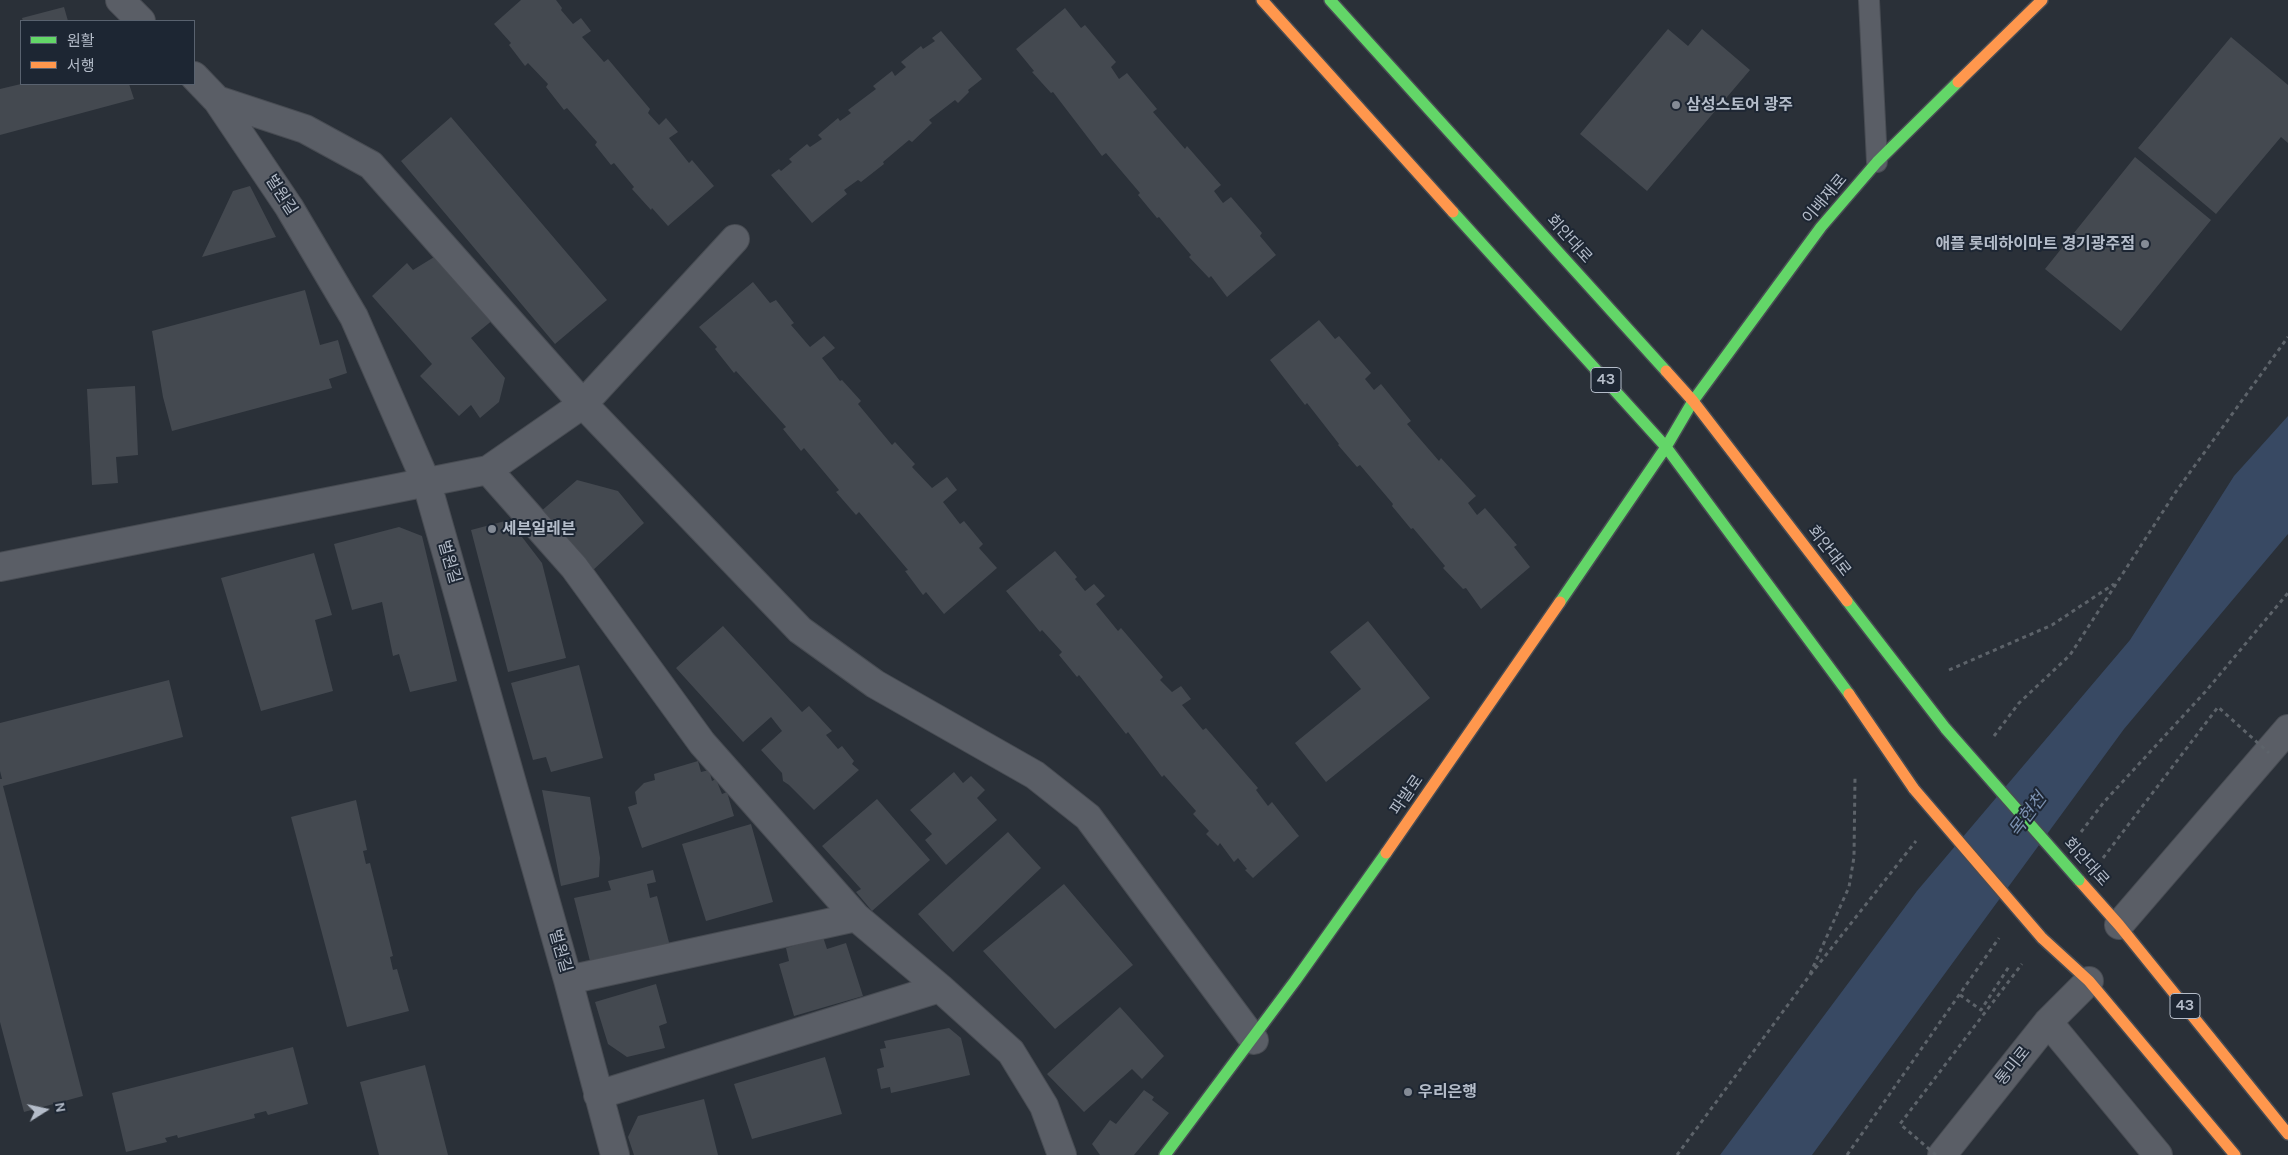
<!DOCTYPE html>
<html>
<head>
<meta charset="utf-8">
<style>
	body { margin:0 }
	#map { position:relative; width:2288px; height:1155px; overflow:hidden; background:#2a3038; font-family:Karla,"Noto Sans KR",sans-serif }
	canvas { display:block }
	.legend { position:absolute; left:20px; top:20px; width:175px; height:65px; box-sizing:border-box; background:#1d2633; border:1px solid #59626f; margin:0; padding:6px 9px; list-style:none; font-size:15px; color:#b4bcc9 }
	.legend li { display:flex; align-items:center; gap:10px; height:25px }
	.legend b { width:25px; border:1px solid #59626f }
	.north { position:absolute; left:20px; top:1085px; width:50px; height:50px; -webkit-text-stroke:4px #1d2633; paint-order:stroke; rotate:80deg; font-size:14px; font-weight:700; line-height:20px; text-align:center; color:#b4bcc9 }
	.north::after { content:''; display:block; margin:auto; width:18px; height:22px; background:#b4bcc9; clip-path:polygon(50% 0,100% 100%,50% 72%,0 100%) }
</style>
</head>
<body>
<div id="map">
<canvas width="2288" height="1155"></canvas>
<ul class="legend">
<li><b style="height:6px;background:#63d668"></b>원활</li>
<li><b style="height:6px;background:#ff974d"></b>서행</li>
</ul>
<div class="north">N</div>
</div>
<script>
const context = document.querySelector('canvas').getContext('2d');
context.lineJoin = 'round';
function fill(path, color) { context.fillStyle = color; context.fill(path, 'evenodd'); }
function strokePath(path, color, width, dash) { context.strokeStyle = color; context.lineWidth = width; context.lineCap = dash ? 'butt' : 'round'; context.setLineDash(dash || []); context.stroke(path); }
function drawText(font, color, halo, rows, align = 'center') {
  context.font = font + ' Karla,"Noto Sans KR",sans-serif'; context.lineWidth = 4; context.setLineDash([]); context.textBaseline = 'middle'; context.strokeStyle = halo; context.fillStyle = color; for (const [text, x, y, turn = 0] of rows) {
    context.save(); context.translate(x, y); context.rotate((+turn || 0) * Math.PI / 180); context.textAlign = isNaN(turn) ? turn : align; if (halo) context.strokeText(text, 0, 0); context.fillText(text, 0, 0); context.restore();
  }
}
const water = new Path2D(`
	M2288,416V534L2124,729L1812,1155H1720L1917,891L2130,640L2234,476Z`);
const building = new Path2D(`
	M521,0H556L562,8L561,10L573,24L581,18L591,31L582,37L604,62L608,59L650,109L648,113L659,125L666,118L678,132L669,138L689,163L692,160L714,186L668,226L652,208L651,210L632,189L634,187L614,163L611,165L595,145L597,142L567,108L564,110L546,87L548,84L528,63L525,66L509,45L511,43L494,24Z
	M64,7L68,21H23L22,18Z
	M1065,8L1081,28L1085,25L1116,62L1111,67L1119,79L1127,73L1157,109L1153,112L1185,149L1187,146L1221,185L1214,191L1223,203L1231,197L1262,233L1260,236L1276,255L1227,297L1211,276L1209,278L1189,257L1191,255L1159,217L1157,218L1138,195L1140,193L1106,153L1102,156L1053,92L1051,93L1032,72L1034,71L1016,49Z
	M1668,29L1688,46L1702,29L1750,70L1647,191L1580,134Z
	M941,31L982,79L968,90L969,92L958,103L955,100L929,120L932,123L912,142L909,140L883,162L884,164L861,182L858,180L844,190L847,194L812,223L771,175L779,169L781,171L792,162L789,159L807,144L810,147L822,139L818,135L838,118L840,121L851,113L848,110L876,89L873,86L892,71L895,76L906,67L901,62L921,46L923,49L935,41L932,38Z
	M2231,37L2288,85V143L2281,137L2216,214L2138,148Z
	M21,84H129L134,99L0,135V89Z
	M451,117L607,300L555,344L401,161Z
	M2135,157L2211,220L2121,331L2045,269Z
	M250,186L276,237L202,257L233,191Z
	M439,254L494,319L471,338L505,378L499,402L480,418L471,405L459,416L420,376L432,364L372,296L407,263L413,270Z
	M753,282L770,303L776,300L794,323L791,325L810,347L824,336L835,348L822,358L840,381L842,380L861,401L858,404L892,445L895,442L915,464L912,467L932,488L947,477L957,490L943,502L960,524L964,521L983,544L979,548L997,568L944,614L926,592L923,595L905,571L908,570L859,512L856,515L836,492L839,490L804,448L801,451L783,429L786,427L736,371L734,373L715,349L717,347L699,327Z
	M305,290L320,345L338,340L347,373L329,379L332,388L172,431L163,397L152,331Z
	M1319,320L1335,339L1339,336L1371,373L1365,379L1374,390L1381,384L1411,421L1407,424L1439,461L1441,458L1476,496L1468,503L1477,515L1485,508L1517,545L1514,547L1530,567L1481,609L1466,588L1463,589L1443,568L1445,566L1413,528L1411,529L1392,506L1393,504L1360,465L1357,467L1338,445L1339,444L1307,403L1305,405L1270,360Z
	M135,386L138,455L116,457L118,483L92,485L87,389Z
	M577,480L618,491L644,523L592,571L539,513Z
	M509,520L542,563L566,658L508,672L471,530Z
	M399,527L422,536L457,681L410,692L399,654L393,656L382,602L352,610L334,544Z
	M1055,551L1077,577L1075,579L1085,591L1094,584L1105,596L1096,604L1118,631L1121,628L1163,677L1160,680L1172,692L1181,686L1191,699L1182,705L1203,730L1206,728L1258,788L1256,790L1268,806L1272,802L1299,836L1253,878L1245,870L1247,869L1238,858L1234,862L1220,843L1218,846L1206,834L1209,831L1193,814L1196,811L1164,775L1162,777L1128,732L1126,734L1079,675L1077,677L1059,655L1062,652L1042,630L1040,632L1006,591Z
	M314,553L332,615L315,620L333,691L261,711L221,578Z
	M1368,621L1430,698L1326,782L1295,743L1361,689L1330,652Z
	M723,626L802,712L809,706L832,731L826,735L838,749L842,746L854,761L852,764L859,770L814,810L789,785L783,781L782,773L761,750L782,731L771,717L743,742L676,668Z
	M579,665L603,758L551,772L546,757L533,760L511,683Z
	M169,680L183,737L3,786L83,1096L24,1112L0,1022V779H2L0,771V723Z
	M698,761L701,772L709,770L712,781L716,779L722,794L727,792L734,816L642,848L628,807L637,804L635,792L644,783L655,780L654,774Z
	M954,772L963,783L971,776L985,790L977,798L997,820L946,865L925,840L932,834L910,810Z
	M542,790L590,797L600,858L599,877L561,886Z
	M877,799L930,860L872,911L856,892L861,889L822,846Z
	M356,800L367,850L363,851L366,864L370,863L393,956L390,957L393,970L397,969L409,1011L347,1027L291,817Z
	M751,824L773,902L706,921L682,844Z
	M1008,832L1041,868L953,952L918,914Z
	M653,870L656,882L647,884L650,898L657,896L671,950L592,969L574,898L611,890L608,881Z
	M1064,884L1133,965L1055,1029L983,951Z
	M823,937L827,949L846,943L863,996L794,1016L779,964L789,961L786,948Z
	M656,984L667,1023L659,1026L665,1048L627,1057L608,1044L595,1002Z
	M1120,1007L1164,1056L1142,1079L1132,1069L1084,1112L1047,1074Z
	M949,1028L961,1038L970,1075L891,1093L890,1087L881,1089L877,1069L884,1067L880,1049L886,1048L884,1041Z
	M293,1047L308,1104L268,1115L266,1111L254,1114L255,1118L178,1138L177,1135L165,1138L167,1142L126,1152L112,1093Z
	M825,1057L842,1114L752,1139L734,1084Z
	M425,1065L448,1155H379L360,1082Z
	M1144,1090L1154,1097L1152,1100L1169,1113L1134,1155H1100L1092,1144L1110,1120L1116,1124Z
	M704,1099L718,1155H634L628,1137L638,1116Z`);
const path = new Path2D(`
	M1949,670L2052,625L2114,584
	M1994,736L2019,703L2070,655L2175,493L2288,337
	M2081,832L2104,802L2206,691L2288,593
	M1810,974L1849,887L1854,857L1855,778
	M1960,995L1981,1010L2010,965
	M1677,1155L1807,979L1916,841
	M1847,1155L1999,938`);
const lane = new Path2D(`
	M1869,0L1877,162`);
const street = new Path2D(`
	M120,0L141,21
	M194,76L217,100L289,207L354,317L427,484L568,980L615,1155
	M217,100L305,129L371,165L583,404L800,630L875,684L1035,775L1088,817L1254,1040
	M488,470L574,567L702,743L856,917L940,988L1011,1052L1044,1106L1062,1155
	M0,567L488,470L583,404L735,239
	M2119,925L2288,729
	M568,980L856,917
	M2048,1022L2158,1155
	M598,1095L940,988
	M1942,1155L2048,1022L2089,981`);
const fast = new Path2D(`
	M1330,0L1666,371
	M1453,212L1666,447L1849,694
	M1847,601L1946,729
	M1560,602L1666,447L1693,401L1821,227L1877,162L1958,82
	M1165,1155L1295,981L1386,853`);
const slow = new Path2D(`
	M1262,0L1453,212
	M1958,82L2042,0
	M1666,371L1693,401L1847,601
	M1849,694L1914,789
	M1386,853L1560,602
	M2079,880L2119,925L2288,1134
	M2042,938L2089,981L2235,1155`);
const pathBridge = new Path2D(`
	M2103,858L2218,707L2269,753
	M1936,1155L1900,1124L2022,964`);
const fastBridge = new Path2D(`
	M1946,729L2079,880`);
const slowBridge = new Path2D(`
	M1914,789L2042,938`);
const markers = [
	[1676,105,5,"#848b96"],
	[2145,244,5,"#848b96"],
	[492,529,5,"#848b96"],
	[1408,1092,5,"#848b96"]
];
const shields = [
	[1606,380,30],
	[2185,1006,30]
];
const shieldNames = [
	["43",1606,380],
	["43",2185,1006]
];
const poiNames = [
	["삼성스토어 광주",1686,105],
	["애플 롯데하이마트 경기광주점",2135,244,"right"],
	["세븐일레븐",502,529],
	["우리은행",1418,1092]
];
const streetNames = [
	["벌원길",281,195,57],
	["이배재로",1825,199,-50],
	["회안대로",1569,239,48],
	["회안대로",1829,551,52],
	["벌원길",449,562,74],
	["파발로",1407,795,-55],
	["회안대로",2086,862,48],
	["벌원길",560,951,74],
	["통미로",2013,1066,-51]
];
const waterNames = [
	["목현천",2028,815,-53]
];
fill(water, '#384963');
fill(building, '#444950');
strokePath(lane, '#484c53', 22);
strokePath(street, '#484c53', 30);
strokePath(fast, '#484c53', 14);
strokePath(slow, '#484c53', 14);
strokePath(path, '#5d636a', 3, [4, 4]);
strokePath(lane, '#5a5e66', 20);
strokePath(street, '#5a5e66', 28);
strokePath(fast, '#63d668', 11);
strokePath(slow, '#ff974d', 11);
strokePath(fastBridge, '#484c55', 14, []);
strokePath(slowBridge, '#484c55', 14, []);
strokePath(pathBridge, '#5d636a', 3, [4, 4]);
strokePath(fastBridge, '#63d668', 11);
strokePath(slowBridge, '#ff974d', 11);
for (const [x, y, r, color] of markers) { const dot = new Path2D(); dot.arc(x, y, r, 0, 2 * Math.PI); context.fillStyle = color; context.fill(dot); strokePath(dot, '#1d2633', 2); }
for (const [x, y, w] of shields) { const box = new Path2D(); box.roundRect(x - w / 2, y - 12.5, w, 25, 4); context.fillStyle = '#1d2633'; context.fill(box); strokePath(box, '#b4bcc9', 1); }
drawText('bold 15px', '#b4bcc9', null, shieldNames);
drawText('bold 16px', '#b4bcc9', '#1d2633', poiNames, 'left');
drawText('16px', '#b4bcc9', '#1d2633', streetNames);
drawText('italic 18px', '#7c92b1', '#1d2633', waterNames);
</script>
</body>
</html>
